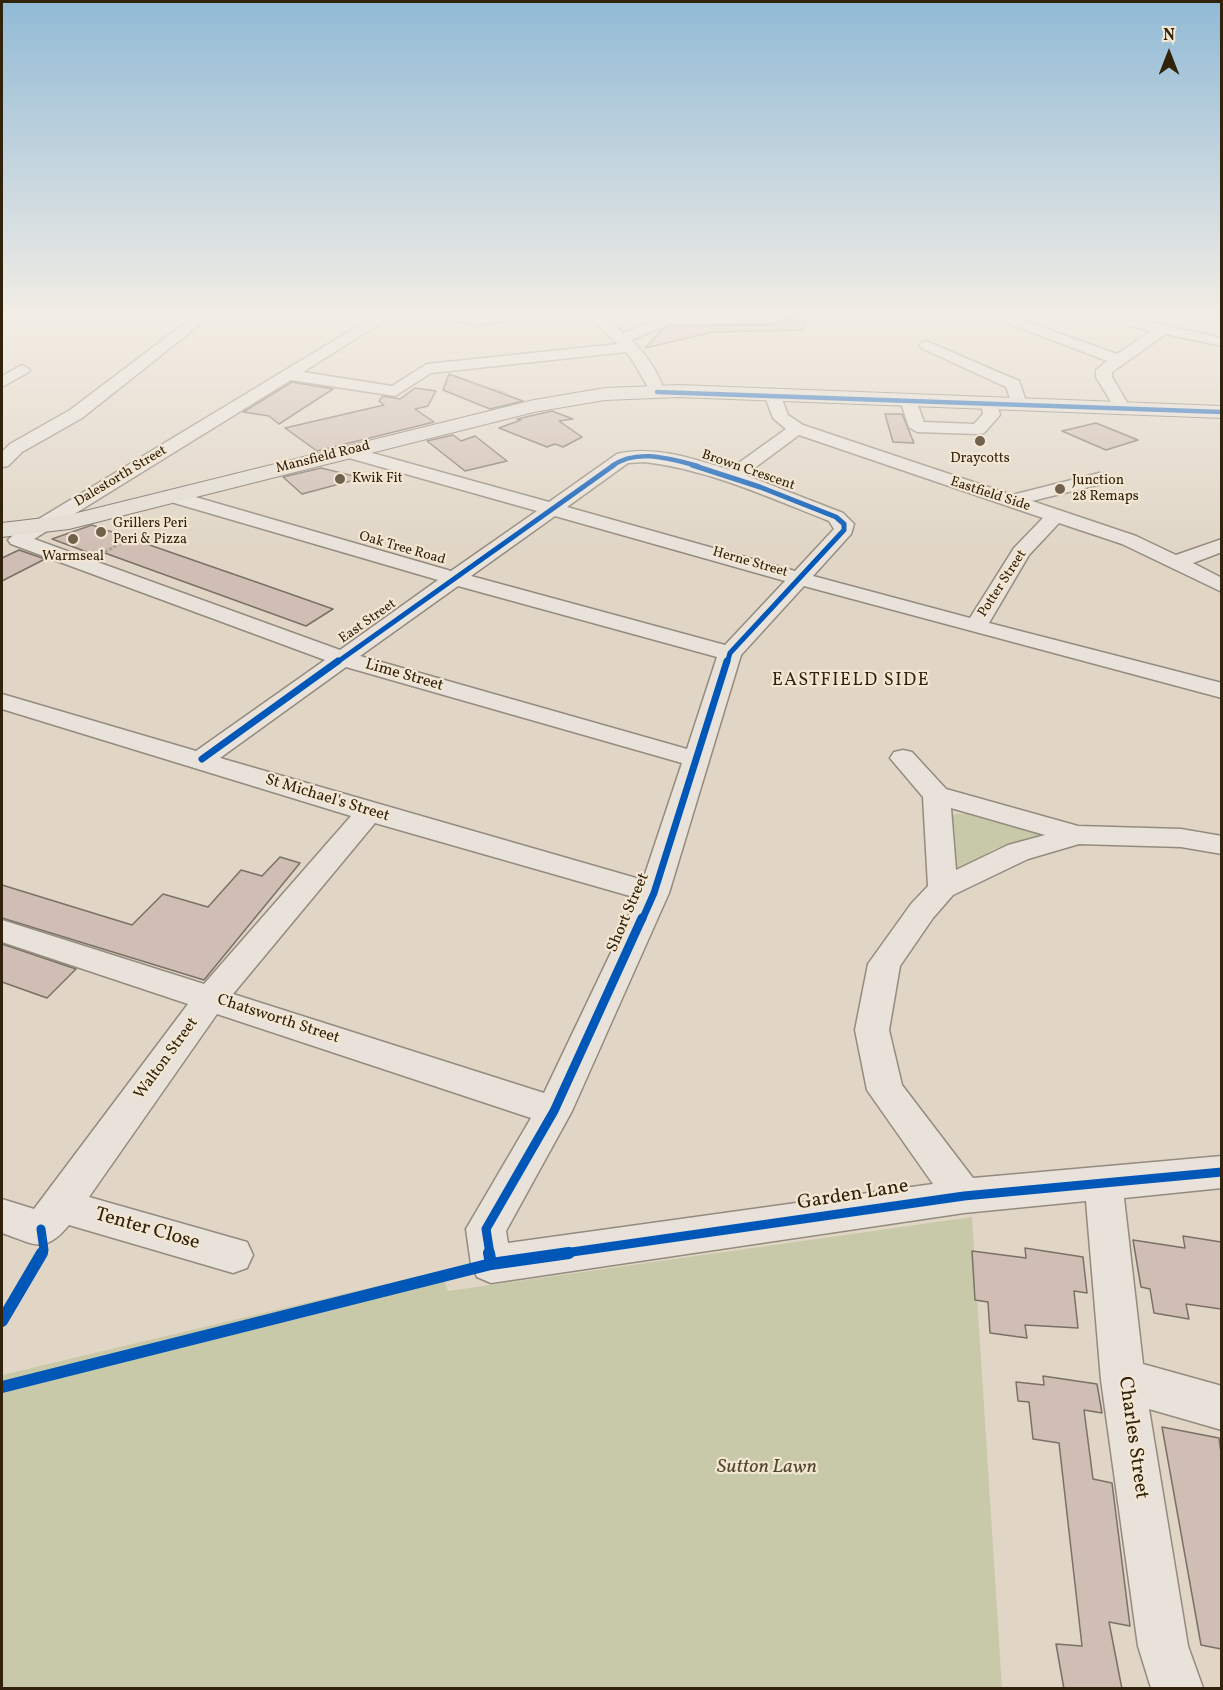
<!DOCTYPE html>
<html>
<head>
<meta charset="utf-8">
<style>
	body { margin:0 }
	#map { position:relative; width:1223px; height:1690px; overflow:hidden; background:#e1d6c6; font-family:Vollkorn,serif }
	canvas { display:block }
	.frame { position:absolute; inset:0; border:3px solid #31220b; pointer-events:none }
	.north { position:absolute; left:1139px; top:24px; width:60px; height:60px; -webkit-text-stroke:4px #f3e6d3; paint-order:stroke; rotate:0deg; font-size:16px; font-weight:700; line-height:24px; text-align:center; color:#31220b }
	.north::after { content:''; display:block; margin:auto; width:21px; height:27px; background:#31220b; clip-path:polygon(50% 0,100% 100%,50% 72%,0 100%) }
</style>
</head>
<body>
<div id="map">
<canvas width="1223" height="1690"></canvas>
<div class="frame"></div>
<div class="north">N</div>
</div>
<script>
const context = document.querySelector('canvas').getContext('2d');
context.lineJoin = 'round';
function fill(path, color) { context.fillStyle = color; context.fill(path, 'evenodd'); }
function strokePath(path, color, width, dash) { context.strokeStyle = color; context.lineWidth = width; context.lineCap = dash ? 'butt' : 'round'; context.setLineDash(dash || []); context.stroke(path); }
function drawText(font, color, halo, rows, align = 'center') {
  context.font = font + ' Vollkorn,serif'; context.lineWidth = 4.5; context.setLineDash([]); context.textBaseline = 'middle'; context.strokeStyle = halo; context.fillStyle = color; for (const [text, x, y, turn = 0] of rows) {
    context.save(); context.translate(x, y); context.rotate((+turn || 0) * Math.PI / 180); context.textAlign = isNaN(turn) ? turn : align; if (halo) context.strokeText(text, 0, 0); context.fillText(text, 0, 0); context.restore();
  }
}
const green = new Path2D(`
	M971,813L1041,835L994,849L954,874L950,818L955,814Z
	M972,1217L1002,1688H2V1375L440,1271L448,1291Z`);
const building = new Path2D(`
	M798,314H804V330L713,332L645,348L663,329L670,326L774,325Z
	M449,374L523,401L490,409L443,390Z
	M292,382L333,389L279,424L269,416L243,412Z
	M415,388L436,391L428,406L415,409L434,422L317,451L285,428L384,405L379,401L383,396L400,399Z
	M552,411L573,419L559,421L582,437L563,447L555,444L547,447L499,428L521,420L517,419Z
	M885,414H902L914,443L893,442Z
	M1096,423L1138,440L1106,450L1062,431Z
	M453,435L461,441L475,436L507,461L465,471L427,441Z
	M321,468L362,478L302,494L283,477Z
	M92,525L259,583L333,609L306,626L102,552L95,555L52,539Z
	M19,550L45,559L2,581V558Z
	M280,857L300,863L204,980L2,918V885L132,925L163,894L208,907L241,870L262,876Z
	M2,944L76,969L47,998L2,982Z
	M1183,1236L1221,1242V1309L1186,1304L1189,1319L1154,1313L1150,1289L1141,1287L1133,1240L1185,1248Z
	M1025,1248L1083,1257L1087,1293L1074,1291L1078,1328L1025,1325L1027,1338L990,1333L988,1302L975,1300L972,1251L1026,1258Z
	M1043,1376L1097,1384L1102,1413L1084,1410L1093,1479L1112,1483L1130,1626L1109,1622L1122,1689H1064L1056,1644L1082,1646L1059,1443L1033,1439L1029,1402L1018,1401L1016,1382L1044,1385Z
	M1162,1427L1219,1438L1221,1453V1649L1201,1645Z`);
const pathFar1 = new Path2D(`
	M470,382L506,393`);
const path = new Path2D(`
	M105,552L136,534`);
const minor = new Path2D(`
	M197,314H213L82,418L22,452L8,466L2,467V452L10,444L70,410Z
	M378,314H395L303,372L392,386L427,364L618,344L586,314H601L623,333L668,316L796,314L774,323L670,324L631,340C647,355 658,372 665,392L657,397C650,395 635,361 626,352L431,373L395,396L291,380L34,539L340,650L438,580L164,500L162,496L164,492H178L451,571L537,511L342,456L339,452L342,448H354L549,502L617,454C654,445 694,459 729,470L786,429L773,418L764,394L772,389L780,394L788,415L803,425L1012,495L1099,473L1105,475L1108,479L1105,483L1032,501L1136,536L1176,555L1222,539V552L1193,563L1222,578V592L1122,544L1059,523L1029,555L989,623L1222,683V698L804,586L741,655L669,893L572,1111L506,1231L508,1243L933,1184L867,1090L855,1030L868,964L911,904L928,886L923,797L890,758L894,752L903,750L912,752L946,789L1078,826L1181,829L1222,836V854L1181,847L1079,844L1028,859L953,895L933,918L900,966L889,1030L902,1085L973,1178L1222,1156V1188L1124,1198L1143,1364L1222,1386V1430L1149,1409L1188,1646L1203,1688H1151L1138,1646L1101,1380L1086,1201L964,1213L491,1283L477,1277L471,1264L466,1229L531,1118L217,1014L89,1197L247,1242L253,1255L247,1268L233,1273L69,1225C44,1255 34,1244 2,1233V1199L34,1209L188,1004L2,942V920L204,984L351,816L2,709V694L196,751L325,660L11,544L8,540L14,534ZM799,435L1043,518L1014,548L970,618L813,576L851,534L854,524L843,513L745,475ZM645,462C710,470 768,497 829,521L834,529L795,571L567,507L628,463ZM555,516L785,581L725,645L471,576ZM458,586L717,657L687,749L360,656ZM346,667L682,763L643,880L220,758ZM951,808L1045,835L1008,845L956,870ZM375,823L637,898L544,1093L233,994Z
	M413,314H555L548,318L478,324L420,318Z
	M984,314H1005L1117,354L1152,331L1126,325L1124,322L1131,318L1222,338V346L1166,334L1112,372V377L1131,409L1123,414L1117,412L1096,377V370L1107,361Z
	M926,341L1019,381L1027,404L1019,409L1013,407L1006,387L921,348L919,345Z
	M22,365L30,370L27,373L2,387V376Z
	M908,395L916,400L924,422L974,424L983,414L981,403L989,398L997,403L1000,415L984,433L978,434L917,432L909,427L900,400Z`);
const major = new Path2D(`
	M679,385L1222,406V418L679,397L605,400L534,412L69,529L2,537V523L69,515L534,400L605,388Z`);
const cyclewayFar4 = new Path2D(`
	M657,392L1222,412
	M612,466C637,448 670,459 698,466`);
const cyclewayFar3 = new Path2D(`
	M692,465L760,487L836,517L844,524V530L730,653L727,663
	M336,663L614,465`);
const cyclewayFar2 = new Path2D(`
	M202,759L338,661
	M642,920L654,893L727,661`);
const cyclewayFar1 = new Path2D(`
	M41,1229L44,1250L41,1254
	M490,1254L486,1229L554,1111L642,918
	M558,1254L964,1196L1222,1172`);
const cycleway = new Path2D(`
	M489,1253L491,1264
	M2,1321L42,1253
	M2,1387L491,1264L569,1253`);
const markers = [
	[980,441,6,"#6f614c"],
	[340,479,6,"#6f614c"],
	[1060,489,6,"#6f614c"],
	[101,532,6,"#6f614c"],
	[73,539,6,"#6f614c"]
];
const farStreetnames = [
	["Mansfield Road",323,458,-14],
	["Brown Crescent",748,471,19],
	["Dalestorth Street",121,477,-31],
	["Eastfield Side",990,495,18],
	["Oak Tree Road",402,549,16],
	["Herne Street",750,563,16],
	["Potter Street",1003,584,-57],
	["East Street",368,622,-35]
];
const farPoinames = [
	["Draycotts",980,459,"center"],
	["Kwik Fit",352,479],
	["Junction",1072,481],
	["28 Remaps",1072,497],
	["Grillers Peri",113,524],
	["Peri & Pizza",113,540],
	["Warmseal",73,557,"center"]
];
const streetNames = [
	["Lime Street",404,676,16],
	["St Michael's Street",327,799,17],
	["Short Street",629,913,-67],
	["Chatsworth Street",278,1020,18],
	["Walton Street",167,1059,-54]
];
const neighbourhoodNames = [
	["EASTFIELD SIDE",851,682]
];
const nearStreetnames = [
	["Garden Lane",853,1196,-9],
	["Tenter Close",147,1230,16],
	["Charles Street",1132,1438,82]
];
const nearParknames = [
	["Sutton Lawn",767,1468]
];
fill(green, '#c8c9a9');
fill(building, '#d0bdb3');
strokePath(building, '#7a7166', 1.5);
strokePath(minor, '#938b7e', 3);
strokePath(major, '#7a7166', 2);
strokePath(pathFar1, '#a59f96', 2, [2, 1.5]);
strokePath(path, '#a59f96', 3, [3, 2]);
fill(minor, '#e8e2da');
fill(major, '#e3ddd4');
strokePath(cyclewayFar4, '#0057b8', 4.5);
strokePath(cyclewayFar3, '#0057b8', 5);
strokePath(cyclewayFar2, '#0057b8', 7);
strokePath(cyclewayFar1, '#0057b8', 9);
strokePath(cycleway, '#0057b8', 12);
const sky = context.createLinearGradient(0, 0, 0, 551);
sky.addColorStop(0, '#91bad6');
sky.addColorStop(0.57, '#f2ede5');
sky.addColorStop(1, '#f2ede500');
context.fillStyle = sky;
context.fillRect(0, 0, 1223, 551);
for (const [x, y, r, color] of markers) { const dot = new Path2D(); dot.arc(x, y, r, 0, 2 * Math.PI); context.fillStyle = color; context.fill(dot); strokePath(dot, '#f3e6d3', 2); }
drawText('14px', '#31220b', '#f3e6d3', farStreetnames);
drawText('14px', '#31220b', '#f3e6d3', farPoinames, 'left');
drawText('16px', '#31220b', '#f3e6d3', streetNames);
context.letterSpacing = '1.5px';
drawText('18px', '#31220b', '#f3e6d3', neighbourhoodNames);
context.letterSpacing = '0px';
drawText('20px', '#31220b', '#f3e6d3', nearStreetnames);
drawText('italic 20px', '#52492d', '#f3e6d3', nearParknames);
</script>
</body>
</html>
